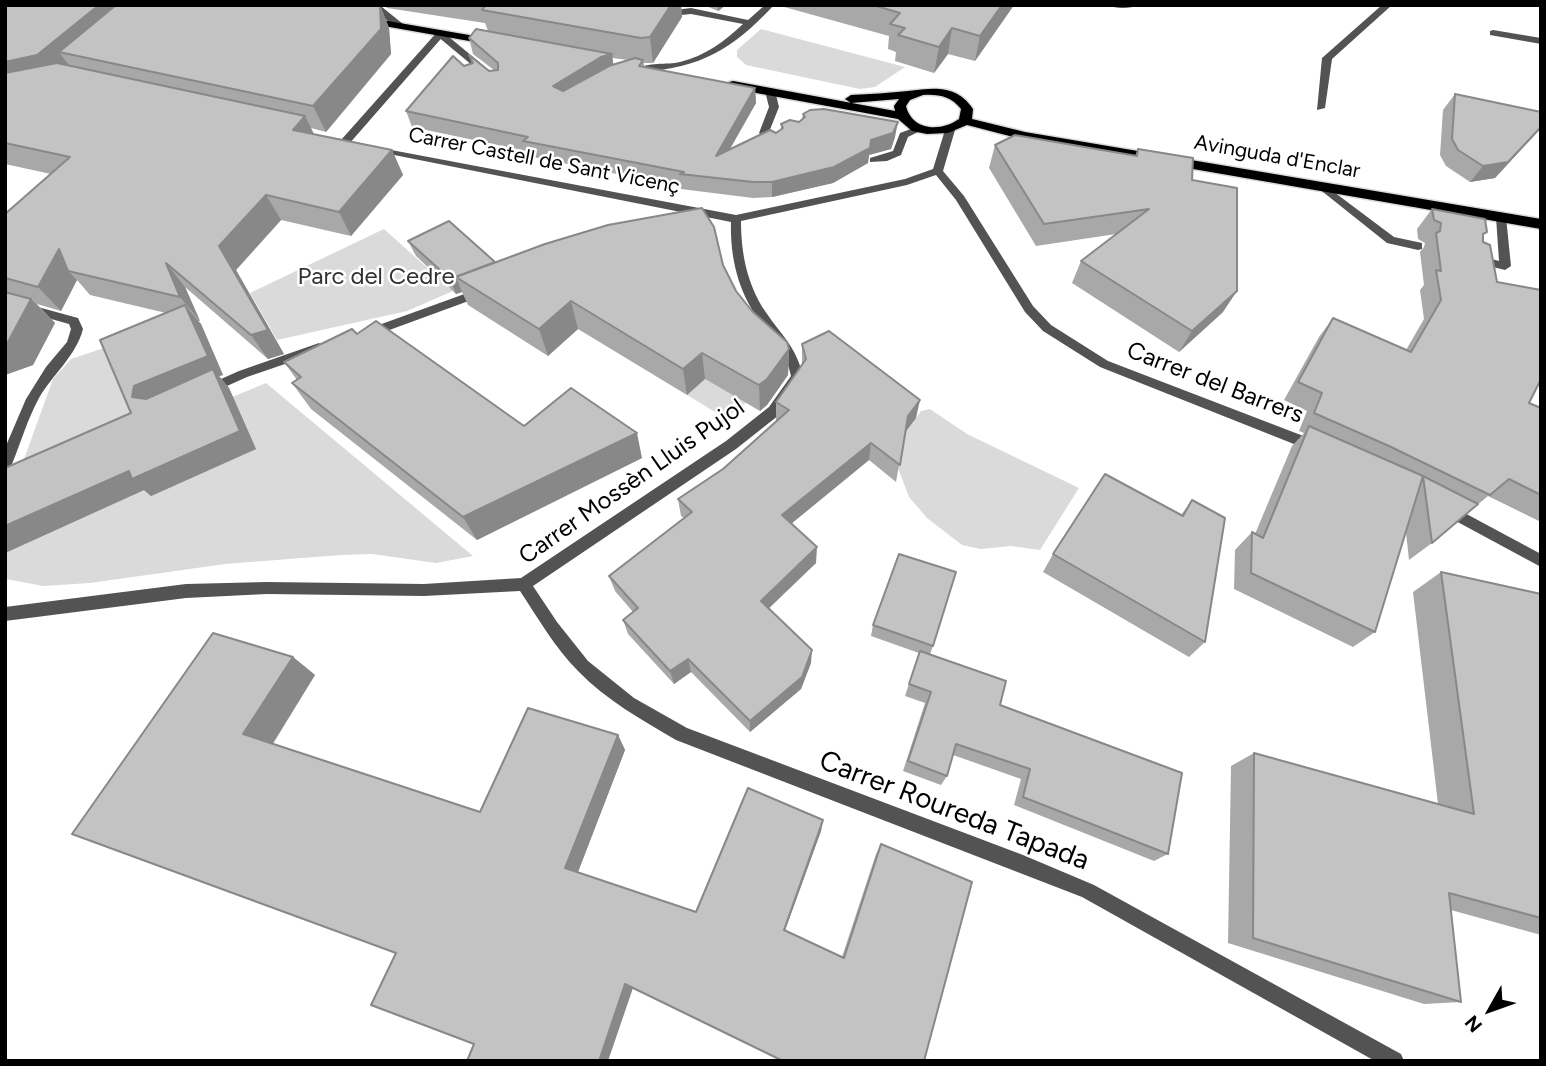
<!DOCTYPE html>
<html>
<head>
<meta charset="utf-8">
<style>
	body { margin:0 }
	#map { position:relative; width:1546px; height:1066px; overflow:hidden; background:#fff; font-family:Figtree,sans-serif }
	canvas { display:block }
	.frame { position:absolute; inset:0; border:7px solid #000; pointer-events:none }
	.north { position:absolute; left:1455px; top:975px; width:70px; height:70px; -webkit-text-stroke:5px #fff; paint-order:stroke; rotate:230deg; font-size:19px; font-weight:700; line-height:28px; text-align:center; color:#000 }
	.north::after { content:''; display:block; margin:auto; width:24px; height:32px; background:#000; clip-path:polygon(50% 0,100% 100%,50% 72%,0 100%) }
</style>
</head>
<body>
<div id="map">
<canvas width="1546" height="1066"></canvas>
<div class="frame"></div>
<div class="north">N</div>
</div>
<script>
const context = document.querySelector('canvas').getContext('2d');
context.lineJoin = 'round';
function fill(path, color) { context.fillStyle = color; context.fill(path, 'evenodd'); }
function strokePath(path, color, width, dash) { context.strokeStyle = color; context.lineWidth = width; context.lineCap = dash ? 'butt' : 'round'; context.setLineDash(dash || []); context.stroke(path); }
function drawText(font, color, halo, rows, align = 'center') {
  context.font = font + ' Figtree,sans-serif'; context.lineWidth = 5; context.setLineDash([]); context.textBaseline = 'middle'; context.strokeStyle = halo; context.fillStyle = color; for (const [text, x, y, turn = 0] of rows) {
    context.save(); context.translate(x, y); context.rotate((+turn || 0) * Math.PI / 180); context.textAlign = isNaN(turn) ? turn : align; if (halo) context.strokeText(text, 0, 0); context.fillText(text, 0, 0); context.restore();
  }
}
const green = new Path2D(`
	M761,29L905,67L875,87L860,89L746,65L737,57V50Z
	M384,229L453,291L407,311L277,340L250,293Z
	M107,347L148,432L266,383L473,556L436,563L372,554L341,555L225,564L90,583L43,586L6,579L5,528L15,484L53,379L71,359Z
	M705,379L746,403L725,418L687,395Z
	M930,409L967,434L1079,488L1040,550L1011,546L981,549L962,545L927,518L909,497L898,468L904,434L921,411Z`);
const lane = new Path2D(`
	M1108,5H1138C1131,9 1115,9 1108,5Z
	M1382,5H1392L1332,59L1325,108L1317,110L1322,58Z
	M1493,30L1541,38V44L1490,35V31Z
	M437,32H443L490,71V75H484L437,36Z
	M770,88L775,91L779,107L769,132L780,143L775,146L759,133L769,107L765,91Z
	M919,126L924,129L908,137L901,155L887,161L870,162V158L893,151L900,133Z
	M1322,183L1394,237L1422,243V249L1418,250L1387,243L1318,188L1317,186Z
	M1501,213L1506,217L1511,266L1505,270L1473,262L1471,259L1477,255L1499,261L1496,217Z`);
const street = new Path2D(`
	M374,5H383L382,7L403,24V28H397L374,10Z
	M765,5H774C733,49 701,68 641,72L636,69C647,62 667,65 680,62C705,56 725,41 743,24L691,14L662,17L659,16V12L691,8L748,20Z
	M438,31L446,33L349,144H341V140Z
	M950,127L955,130L943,171L964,196L1033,306L1051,325L1108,361L1319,442L1321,446L1319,450H1309L1100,367L1043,331L1025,312L956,200L936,175L907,185L741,221C741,253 747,284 765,311C781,335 797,347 803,377L801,380L779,415L736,449L533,586L557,622L588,661L634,698L687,728L1023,855L1094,885L1401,1054L1404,1061H1375L1082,897L676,740C642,720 606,700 578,671C555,648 538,618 520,591L424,596L267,594L186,598L5,621V607L186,584L267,582L424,584L521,578L726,441L769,407L791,376C786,351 773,341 759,320C738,291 730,257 731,222L374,151L370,150V146L736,215L905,179L933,169L945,130Z
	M481,288L487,292L485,295L373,336H365L363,333L365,330Z
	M5,298L78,318L83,329C76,356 53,374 39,398C28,418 21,442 12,464L5,469V448L26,399L46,367L67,342L71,329L69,324L5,306Z
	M319,343L325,348L323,351L247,377L207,395L201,390L203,387L239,371Z
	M1446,503L1541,554V567L1441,513L1439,509L1441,505Z`);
const primary = new Path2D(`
	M365,17L492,39L498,42L492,45L361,22L359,20Z
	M733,81L895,111L894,106L899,99L851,103L845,99L851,95C870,94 889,93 908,91C934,88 956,84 973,109L972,119L1025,132L1541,219V229L1025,140L967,125L948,133L927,134L912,131L898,119L729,88V82ZM923,95C938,94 951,96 961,109L959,119C941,132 912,131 906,106L910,100Z`);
const wall = new Path2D(`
	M5,5H380L389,28L391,54L326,132L311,128L313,134L392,150L403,175L351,236L281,220L236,270L284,354L268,359L185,287L200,321H198L201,324L223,375L219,376L229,388L256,449L151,496L144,490L5,553V468L131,413L166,313L90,295L77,280L61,311L37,304L55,323L33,365L5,375V214L51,174L5,164Z
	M385,5H689L681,6L682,17L653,63H644V67L755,88L756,103L729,150L776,133L781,130V124L799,122L802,119L803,114L895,137L891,149L869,155L868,163L833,183L772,197L753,198L681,189V187L528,156L526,151L412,127L406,111L464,66L472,64L469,55L489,71L494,70L473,54L469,38L488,31L485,23L387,8ZM612,58L628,60L613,65Z
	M704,5H726L718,11Z
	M777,5H1014L975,61L948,54L934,73L895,61L896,52L888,49L889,36Z
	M1455,94L1541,112V128L1495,178L1470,182L1446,166L1440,155L1443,110Z
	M995,145L1135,156L1138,149L1192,180L1223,312L1179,352L1072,283L1081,261L1116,234L1036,246L989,168Z
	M1432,209L1483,237V242L1497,282L1529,403L1541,408V522L1488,496L1432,543L1409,560L1406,532L1375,632L1353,647L1234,589L1235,550L1252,532L1255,534L1292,446L1304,433L1299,431L1307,411L1284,400L1319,337L1333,318L1406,350L1424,319L1420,290L1424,285L1420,252L1424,247L1425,243L1418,239L1417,229Z
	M408,241L495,263L723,265L736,291L752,311L789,349L788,375L767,405L760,411L705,379L687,395L578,329L548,356L468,305L462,292L456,294L416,256Z
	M357,334L524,426L642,458L477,540L311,409L292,383L297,380L284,362Z
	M802,344L916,418L905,432L896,482L869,460L791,524L816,563L768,608L811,663L801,689L750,732L691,672L674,684L628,634L623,620L633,612L615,591L609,576L684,518L681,516L678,499L723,469L776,421V402L802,365Z
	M1192,500L1205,642L1189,657L1043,572L1053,554L1181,515Z
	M1441,572L1541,594V935L1451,910L1461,1002L1424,1004L1228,943L1231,766L1254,753L1438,804L1413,592Z
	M873,625L933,646L930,654L1000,705L1168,854L1154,861L1014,805L1021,779L953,755L947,776L941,785L903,771L925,703L905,696L919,653L871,636Z
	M293,657L315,675L273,744L480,812L618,735L625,750L578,872L696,912L823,820L821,831L785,930L842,957L876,854L881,844L924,1061L633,988L474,1044L396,953L72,834Z`);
const shadedWall = new Path2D(`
	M99,5H145L59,52L71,68L5,92V62Z
	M380,5L389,28L391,54L326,132L313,106Z
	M671,5H681L682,17L653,63L650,37Z
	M718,5H726L718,11Z
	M1002,5H1014L975,61L980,36Z
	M952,28L948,54L934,73L939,47Z
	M612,54L614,69L556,101L553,86L601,57Z
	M755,88L756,103L717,172L716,156Z
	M305,116L318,142L293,130Z
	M898,122L895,137L891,149L869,155L868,163L833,183L772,197V182Z
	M1541,127L1538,131L1495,178L1470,182L1483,166Z
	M392,150L403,175L351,236L339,212Z
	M266,195L281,220L236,270L284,354L268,359L251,335L219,246Z
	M59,249L68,271L77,280L61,311L38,287Z
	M495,262L500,277H456L462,292L456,294L450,279Z
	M166,263L185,287L200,321L180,297Z
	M1237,291L1223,312L1179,352L1192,331Z
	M31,299L55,323L33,365L5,375V343Z
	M571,301L578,329L548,356L539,329Z
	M185,305L201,324L223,375L219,376L229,388L256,449L151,496L144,490L5,553V526L152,405L132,397L134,386Z
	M789,349L788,375L767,405L760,411L759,385Z
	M702,353L705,379L687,395L683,369Z
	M920,400L916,418L904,434L908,416Z
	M637,433L642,458L477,540L463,517Z
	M871,443L869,460L781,532L782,515Z
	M817,547L816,563L761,616V601Z
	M812,650L811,663L801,689L750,732V721Z
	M293,657L315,675L269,749L243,734Z
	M688,659L691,672L674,684L670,671Z
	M618,735L625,750L576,877L565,868Z
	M823,820L821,831L783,936L784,930Z
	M625,984L633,988L608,1061H599Z`);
const building = new Path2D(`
	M5,5H99L37,55L5,62Z
	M116,5H380L381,29L313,106L59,52Z
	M486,5H671L650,37L641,38L482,10Z
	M873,5H1002L980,36L952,28L939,47L898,35L905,28L890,24L900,13Z
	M476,29L612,54L601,57L553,86L563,91L609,66L635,58L643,60L639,66L755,88L716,156L770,130L776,133L783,128L781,124L790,120L799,122L805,117L803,114L810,110L824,109L898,122L893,133L871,140L870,148L834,167L772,182H753L680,174L684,172L523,141L528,137L406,111L453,56L464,66L473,63L469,55L489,71L498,70V63L469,38Z
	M57,63L305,116L293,130L392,150L339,212L266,195L219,246L268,330L251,335L166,263L180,297L68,271L59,249L38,287L5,278V214L70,157L5,143V73Z
	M1455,94L1541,112V127L1508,162L1483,166L1458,150L1452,139Z
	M1015,135L1137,156L1138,149L1193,158L1192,180L1237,188V291L1192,331L1081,261L1149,209L1044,224L995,145Z
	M702,208L714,227L723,265L736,291L752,311L787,342L789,349L767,379L759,385L702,353L683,369L571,301L539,329L456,277L545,244L608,225Z
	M1432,209L1485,219L1487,232L1483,234V242L1490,245L1497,282L1541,290V379L1529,403L1541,408V495L1509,479L1490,495L1389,446L1314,413L1322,393L1298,382L1333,318L1411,352L1441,300L1436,270L1441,271L1436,233L1440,231L1441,223L1434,220Z
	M449,221L495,262L450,279L408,241Z
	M5,292L31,299L8,342L5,343Z
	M185,305L208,356L134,386L132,397L146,399L213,369L240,431L132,479L129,471L5,526V468L131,413L100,340Z
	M376,321L524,426L571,388L637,433L463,517L292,383L301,377L284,362L352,329L357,334Z
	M829,331L920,400L908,416L900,465L871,443L782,515L817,547L761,601L812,650L802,677L750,721L688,659L670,671L623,620L638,608L609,576L692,512L678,499L723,469L789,410L776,402L806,359L802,344Z
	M1309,426L1423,476L1375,632L1251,573L1252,532L1263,538Z
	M1105,474L1183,516L1192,500L1225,518L1205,642L1053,554Z
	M1423,476L1478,504L1432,543Z
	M899,554L956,572L933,646L873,625Z
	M1441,572L1541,594V918L1449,893L1461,1002L1253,938L1254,753L1474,814Z
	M213,633L293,657L243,734L480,812L528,708L618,735L565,868L696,912L748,788L823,820L784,930L844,958L881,844L972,882L924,1061H783L625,984L599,1061H467L474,1044L371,1005L396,953L72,834Z
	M920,651L1006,681L1000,705L1182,773L1168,854L1023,797L1030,769L956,744L947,776L908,761L931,692L909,684Z`);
const farStreetnames = [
	["Avinguda d'Enclar",1277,157,10],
	["Carrer Castell de Sant Vicenç",544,161,11]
];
const parkNames = [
	["Parc del Cedre",376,277]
];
const streetNames = [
	["Carrer del Barrers",1215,383,21],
	["Carrer Mossèn Lluis Pujol",632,482,-35]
];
const nearStreetnames = [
	["Carrer Roureda Tapada",954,811,21]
];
fill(green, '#dadada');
strokePath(primary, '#dbdbdb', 3);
fill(lane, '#535353');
fill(street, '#535353');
fill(primary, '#000');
fill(wall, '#a8a8a8');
fill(shadedWall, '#888');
fill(building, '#c3c3c3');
strokePath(building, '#888', 2);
drawText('21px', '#000', '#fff', farStreetnames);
drawText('24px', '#313131', '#fff', parkNames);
drawText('24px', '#000', '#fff', streetNames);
drawText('28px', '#000', '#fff', nearStreetnames);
</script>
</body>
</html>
